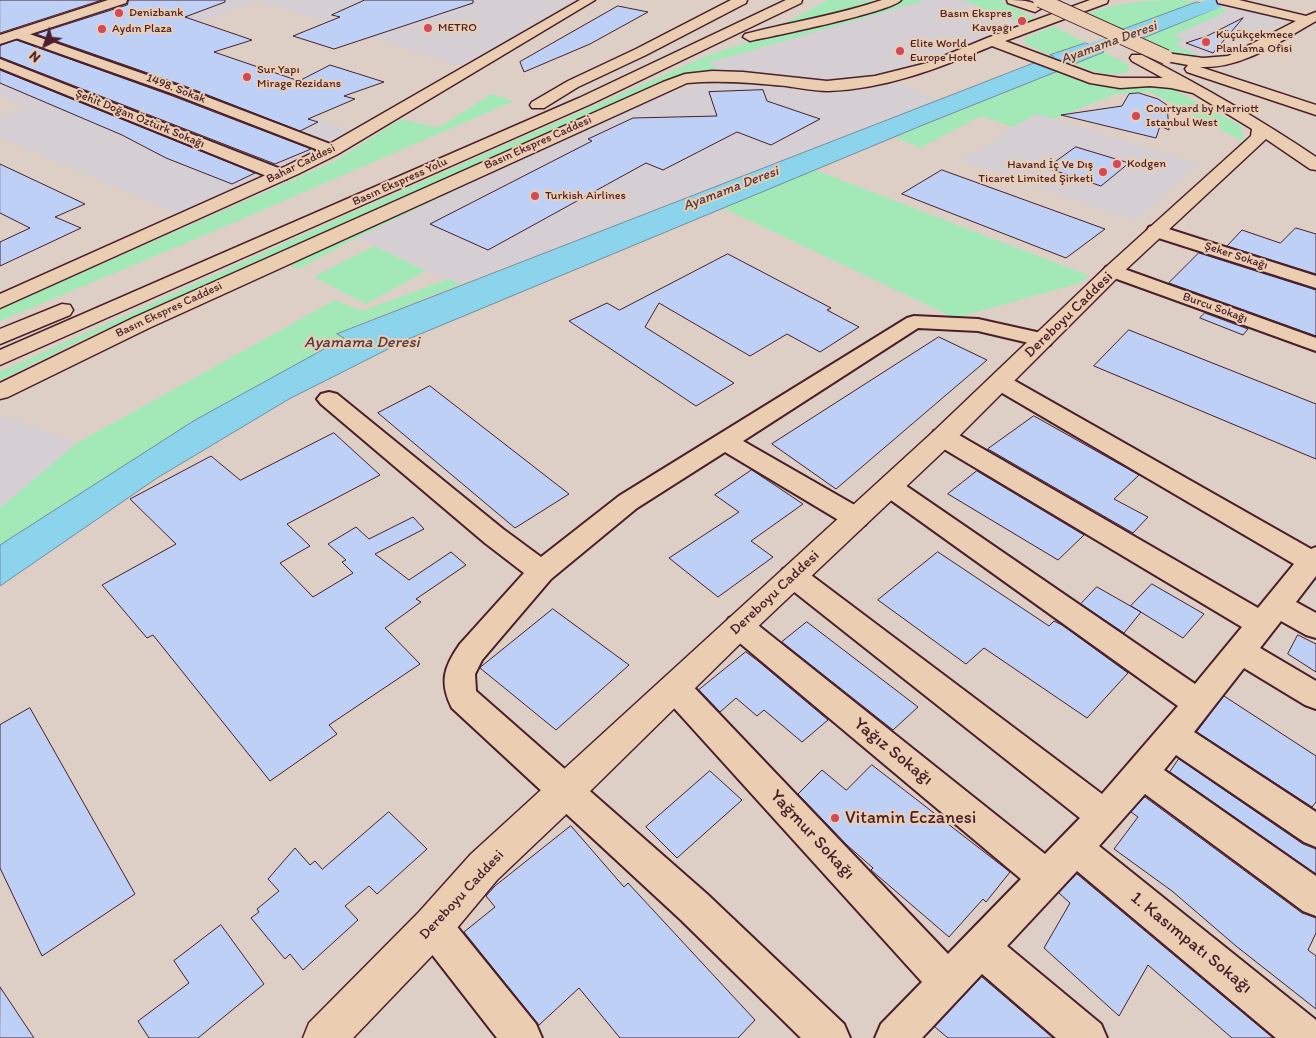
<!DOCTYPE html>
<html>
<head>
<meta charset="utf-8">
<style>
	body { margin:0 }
	#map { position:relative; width:1316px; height:1038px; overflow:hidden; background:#decfc6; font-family:Itim,sans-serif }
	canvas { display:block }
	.north { position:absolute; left:20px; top:20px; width:50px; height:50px; -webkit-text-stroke:4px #ebceb2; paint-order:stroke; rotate:221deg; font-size:14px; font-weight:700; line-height:20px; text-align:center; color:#4a1f2b }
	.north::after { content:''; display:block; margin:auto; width:18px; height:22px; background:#4a1f2b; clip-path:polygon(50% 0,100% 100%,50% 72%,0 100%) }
</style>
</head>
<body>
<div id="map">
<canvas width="1316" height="1038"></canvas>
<div class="north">N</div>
</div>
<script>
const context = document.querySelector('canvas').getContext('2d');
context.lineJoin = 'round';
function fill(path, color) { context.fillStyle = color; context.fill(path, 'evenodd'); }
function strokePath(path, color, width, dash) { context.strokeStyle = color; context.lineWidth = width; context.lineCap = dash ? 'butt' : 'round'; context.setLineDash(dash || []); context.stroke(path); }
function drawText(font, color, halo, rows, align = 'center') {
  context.font = font + ' Itim,sans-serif'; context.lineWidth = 4; context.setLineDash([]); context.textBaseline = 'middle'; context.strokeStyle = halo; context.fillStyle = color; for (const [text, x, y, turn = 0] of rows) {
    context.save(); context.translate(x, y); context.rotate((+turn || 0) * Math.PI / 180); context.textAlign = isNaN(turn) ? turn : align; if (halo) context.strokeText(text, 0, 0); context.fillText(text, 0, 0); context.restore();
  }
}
const built = new Path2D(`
	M135,0H580L462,66L257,1L129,49L355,132L291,165L180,215L3,139L0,140V116L25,107L0,95V46Z
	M926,0H962L1023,24L878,76L830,85L722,72L708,63Z
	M1238,8L1278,17L1286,22L1211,61L1176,45L1174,35L1216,17L1227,10Z
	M712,82L855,91L898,83L939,101L461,284L426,271L358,237L569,135L668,93Z
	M1036,114L1199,163L1135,221L960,160Z
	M0,415L77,443L0,508Z`);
const green = new Path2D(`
	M828,0L882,1L869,6L781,25Z
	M902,0H926L708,63L722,72L684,77L653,86L86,338L0,380V372L344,216L709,55L786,30L874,11Z
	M962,0H1000L1038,20L1023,24Z
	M1178,0L1197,2L1116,32L1083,15C1115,3 1144,0 1178,0Z
	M1217,8L1227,10L1216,17L1174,35L1182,39L1176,45L1211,61L1178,57L1136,41Z
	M1054,26L1086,43L1050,55L1025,44V38Z
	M1104,52L1127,64L1130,70C1113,80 1091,70 1074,64Z
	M1058,71L1090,83L1125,88L1162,86L1175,90L1241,126L1244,142L1150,92L1116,94L1053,119L1036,114L1013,127L981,116L920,148L895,137Z
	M492,94L514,101L196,239L0,321V309L333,162L401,119L438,128Z
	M569,135L358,237L298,269L284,261Z
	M815,170L1090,276L1077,284L955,318L723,208Z
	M374,246L426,271L366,304L314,277Z
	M448,279L461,284L337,333L344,338L195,420L0,545V508L77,443L335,300L362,311Z`);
const water = new Path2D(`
	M1197,2L1217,8L1136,41L1116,32Z
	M1086,43L1104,52L1074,64L1050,55Z
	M1037,62L1058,71L923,125L406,340L289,399L157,478L0,586V545L195,420L344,338L337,334Z`);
const river = new Path2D(`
	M1207,0H1232L1229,4L1018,83L1011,85L1004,83L1001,79L1004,75Z`);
const building = new Path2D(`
	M0,0H102L0,33Z
	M129,0H225V2L185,17L252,40L214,52L299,81L330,65L384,82L344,96L355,99L308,119L318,122L300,131L182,85L36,34L127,5Z
	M365,0H473V3L334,49L293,36L340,17L332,15Z
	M618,6L648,12L590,44L524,72L520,62Z
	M1243,18L1213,53L1186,43L1207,36Z
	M17,40L170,95L311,149L275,164L0,57V46Z
	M0,70L255,173L232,184L166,158L122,135L0,83Z
	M763,90L767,101L820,119L771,145L737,132L663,170L646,163L488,250L430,224L592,141L588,139L633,118L717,116L709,92Z
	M1139,93L1158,99L1167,105L1169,130L1160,126L1156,138L1061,115L1122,106L1129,94Z
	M1076,147L1129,163L1101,186L1047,168Z
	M0,164L85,204L55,217L81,228L0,266V242L30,228L0,213Z
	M942,170L1105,229L1066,258L902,194Z
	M1296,228L1316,234V274L1227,246L1242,230L1280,243Z
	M1199,253L1316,290V336L1169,283Z
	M728,254L831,308L827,310L859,327L820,352L787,334L750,356L659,303L645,327L734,383L696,406L569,321L607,303L619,310Z
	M1205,313L1248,329L1243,335L1200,318Z
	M1129,330L1316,404V459L1094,366Z
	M939,337L987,360L836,489L772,444Z
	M430,386L569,494L515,528L378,413Z
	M1034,416L1139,475L1114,499L1148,517L1133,533L988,449Z
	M334,433L380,475L287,524L310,546L280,563L313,597L353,573L342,562L346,560L328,544L356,527L369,539L413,517L424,529L375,554L409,580L451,552L466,565L416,599L421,602L385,628L420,664L329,725L337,734L270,781L153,635L147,638L102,585L176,544L130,499L211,456L240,480Z
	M752,470L803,504L751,541L773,557L718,597L669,558L739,512L715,495Z
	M977,471L1084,535L1058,560L948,494Z
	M938,552L1049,626L1054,621L1062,625L1128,673L1087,718L984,648L966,664L878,600Z
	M1152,584L1204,614L1183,638L1131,606Z
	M1097,587L1141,612L1124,633L1081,604Z
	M553,609L629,665L556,730L480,668Z
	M807,622L918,707L893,730L782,642Z
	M1298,635L1316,644V672L1288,654Z
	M746,652L758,661L828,720L802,742L764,710L757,716L736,698L720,712L699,690Z
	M1224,696L1316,756V802L1312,807L1197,732Z
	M30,708L135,894L42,956L0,868V725Z
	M1179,759L1303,844L1316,849V874L1170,772Z
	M872,765L1010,872L986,902L983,899L949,937L871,870L873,868L847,845L798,794L822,770L846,790Z
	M710,771L742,800L677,858L646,827Z
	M1145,797L1302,913L1316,918V933L1308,950L1316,956V1009L1236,946L1172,891L1114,849L1138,817L1131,812Z
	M389,812L427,849L377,894L369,886L345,906L358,920L303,970L290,954L285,959L251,918L259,912L257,909L279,891L268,879L295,848L310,865L315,861L322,869Z
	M571,826L624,887L628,883L755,1020L738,1038H620L579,988L539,1025L464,932L495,907L486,896L495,886Z
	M1077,874L1273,1038H1232L1148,965L1119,1016L1044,948L1070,903L1059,893Z
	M221,925L264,984L198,1038H149L138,1021L189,983L174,961Z
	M982,977L1053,1038H948L935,1027Z
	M0,987L34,1038H0Z`);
const minor = new Path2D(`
	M18,30L181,87L338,147L340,150L338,153H326L171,93L13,37L11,34L13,31Z
	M0,59L286,171L289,175L286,179H274L0,68Z
	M1156,225L1316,276V288L1149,235L1147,231L1149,227Z
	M1113,265L1316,338V351L1106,275L1103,271L1106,267Z
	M914,316L978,319L1050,335L1053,340L1050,345L1042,346L978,331L918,328L743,441L865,511L869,518L865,525L856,527L847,525L725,452L637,508L551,579L482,660L475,674L476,691L707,894L844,1024L850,1038H801L681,920L452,708C439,682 444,667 460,644L524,573L485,543L321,404L317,399L321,394L329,392L337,394L503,529L541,557L619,496L907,318Z
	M1000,375L1008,377L1311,549L1316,547V576L1296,602L1316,613V638L1306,635L1281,621L1260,648L1316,681V709L1305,705L1244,668L1194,732L1316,812V847L1304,842L1176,755L1164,770L1316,876V916L1303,911L1145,794L1099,846L1316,1020V1038H1276L1077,871L1007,946L1101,1024L1107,1038H1056L982,974L922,1038H875L881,1024L922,982L664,697L660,688L664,679L675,675L686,679L948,954L1021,879L729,634L724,626L729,618L739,615L749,618L1045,854L1080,818L783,583L779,576L783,569L793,566L803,569L1102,794L1178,706L881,493L877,487L881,481L890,478L899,481L1195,684L1242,627L934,443L931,437L934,431L943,429L952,431L1258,608L1294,564L992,387L989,382L992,377Z
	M433,907L446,913L536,1024L542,1038H497L420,939L414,926L420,913Z`);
const major = new Path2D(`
	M108,0H127L126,3L0,44V35Z
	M580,0H595L338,154L298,174L0,308V294L286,166L326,146Z
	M1090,0H1108L1107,3L1005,41L1093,74L1120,78H1163L1132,61L1130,58L1132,55H1142C1202,86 1260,119 1316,157V170L1310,169L1266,139L1120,275L952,443L750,634L577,804L497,880L447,940L353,1038H303L309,1023L419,912L471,854L934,431L1106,267L1240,146L1251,136L1252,129L1193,93L1171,88L1150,86L1120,88L1090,83L992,46C939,68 886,89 828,91C814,91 800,88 786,86C753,83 721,80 687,83L149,328L8,397L0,399V383L133,318L663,82L685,74L712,71L743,72L827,81L875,76L927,63L987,38Z
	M1217,0H1239L1306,16L1316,12V21C1280,41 1243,69 1200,67L1316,105V115L1187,72L1185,69L1188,65L1161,60L1159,57L1161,54L1166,53L1203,58L1228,56L1296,21L1218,3Z`);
const highway = new Path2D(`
	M731,0H747L746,3L646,55L578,87L544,108H532L530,105L532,102L568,81L636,49Z
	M786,0H802L801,3L591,104L0,365V350L579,98Z
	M882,0H901C892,12 773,36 750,41L743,37L745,34C791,22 838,15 882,0Z
	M1007,0C1019,0 1033,0 1042,8L1035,12L1008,3Z
	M62,304L70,305L73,310L70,315L0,344V329Z`);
const majorBridge = new Path2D(`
	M1040,0L1166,57`);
const markers = [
	[119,13,5,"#d1495b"],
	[1022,21,5,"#d1495b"],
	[428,28,5,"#d1495b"],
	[102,29,5,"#d1495b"],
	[1206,42,5,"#d1495b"],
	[900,51,5,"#d1495b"],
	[247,77,5,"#d1495b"],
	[1136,116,5,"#d1495b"],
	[1117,164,5,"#d1495b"],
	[1103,172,5,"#d1495b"],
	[535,196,5,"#d1495b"],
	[835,818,5,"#d1495b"]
];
const farPoinames = [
	["Denizbank",129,13],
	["Basın Ekspres",1012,14,"right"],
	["Kavşağı",1012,28,"right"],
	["METRO",438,28],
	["Aydın Plaza",112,29],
	["Küçükçekmece",1216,35],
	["Planlama Ofisi",1216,49],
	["Elite World",910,44],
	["Europe Hotel",910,58],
	["Sur Yapı",257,70],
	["Mirage Rezidans",257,84],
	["Courtyard by Marriott",1146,109],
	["Istanbul West",1146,123],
	["Kodgen",1127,164],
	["Havand İç Ve Dış",1093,165,"right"],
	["Ticaret Limited Şirketi",1093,179,"right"],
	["Turkish Airlines",545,196]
];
const farStreetnames = [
	["1498. Sokak",176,89,21],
	["Şehit Doğan Öztürk Sokağı",140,119,22],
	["Basın Ekspres Caddesi",538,143,-24],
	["Bahar Caddesi",301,164,-26],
	["Basın Ekspress Yolu",400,182,-24],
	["Şeker Sokağı",1236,256,18],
	["Burcu Sokağı",1215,308,20],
	["Basın Ekspres Caddesi",169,310,-25]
];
const farWaternames = [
	["Ayamama Deresi",1109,43,-20],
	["Ayamama Deresi",731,189,-21]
];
const streetNames = [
	["Dereboyu Caddesi",1069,315,-44],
	["Dereboyu Caddesi",775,593,-43],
	["Dereboyu Caddesi",462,895,-47]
];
const waterNames = [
	["Ayamama Deresi",362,343]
];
const nearStreetnames = [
	["Yağız Sokağı",893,752,39],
	["Yağmur Sokağı",812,835,47],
	["1. Kasımpatı Sokağı",1191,943,39]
];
const nearPoinames = [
	["Vitamin Eczanesi",845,818]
];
fill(built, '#d5cfd4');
fill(green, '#a2e9b7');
fill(water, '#8bd4ec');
strokePath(water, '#718c9f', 1);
fill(river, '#8bd4ec');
fill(building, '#bfd0f6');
strokePath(building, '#4a1f2b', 1);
strokePath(minor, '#4a1f2b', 4);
strokePath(major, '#4a1f2b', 3);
strokePath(highway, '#4a1f2b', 3);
fill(minor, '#ebceb2');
fill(major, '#ebceb2');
fill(highway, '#ebceb2');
strokePath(majorBridge, '#4a1f2b', 16, []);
strokePath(majorBridge, '#ebceb2', 14);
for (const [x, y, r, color] of markers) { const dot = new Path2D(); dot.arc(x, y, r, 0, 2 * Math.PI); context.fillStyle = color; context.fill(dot); strokePath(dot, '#ebceb2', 2); }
drawText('12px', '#4a1f2b', '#ebceb2', farPoinames, 'left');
drawText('12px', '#4a1f2b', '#ebceb2', farStreetnames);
drawText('italic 14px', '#543a48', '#ebceb2', farWaternames);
drawText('15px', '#4a1f2b', '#ebceb2', streetNames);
drawText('italic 16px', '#543a48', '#ebceb2', waterNames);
drawText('18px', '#4a1f2b', '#ebceb2', nearStreetnames);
drawText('18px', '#4a1f2b', '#ebceb2', nearPoinames, 'left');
</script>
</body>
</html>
